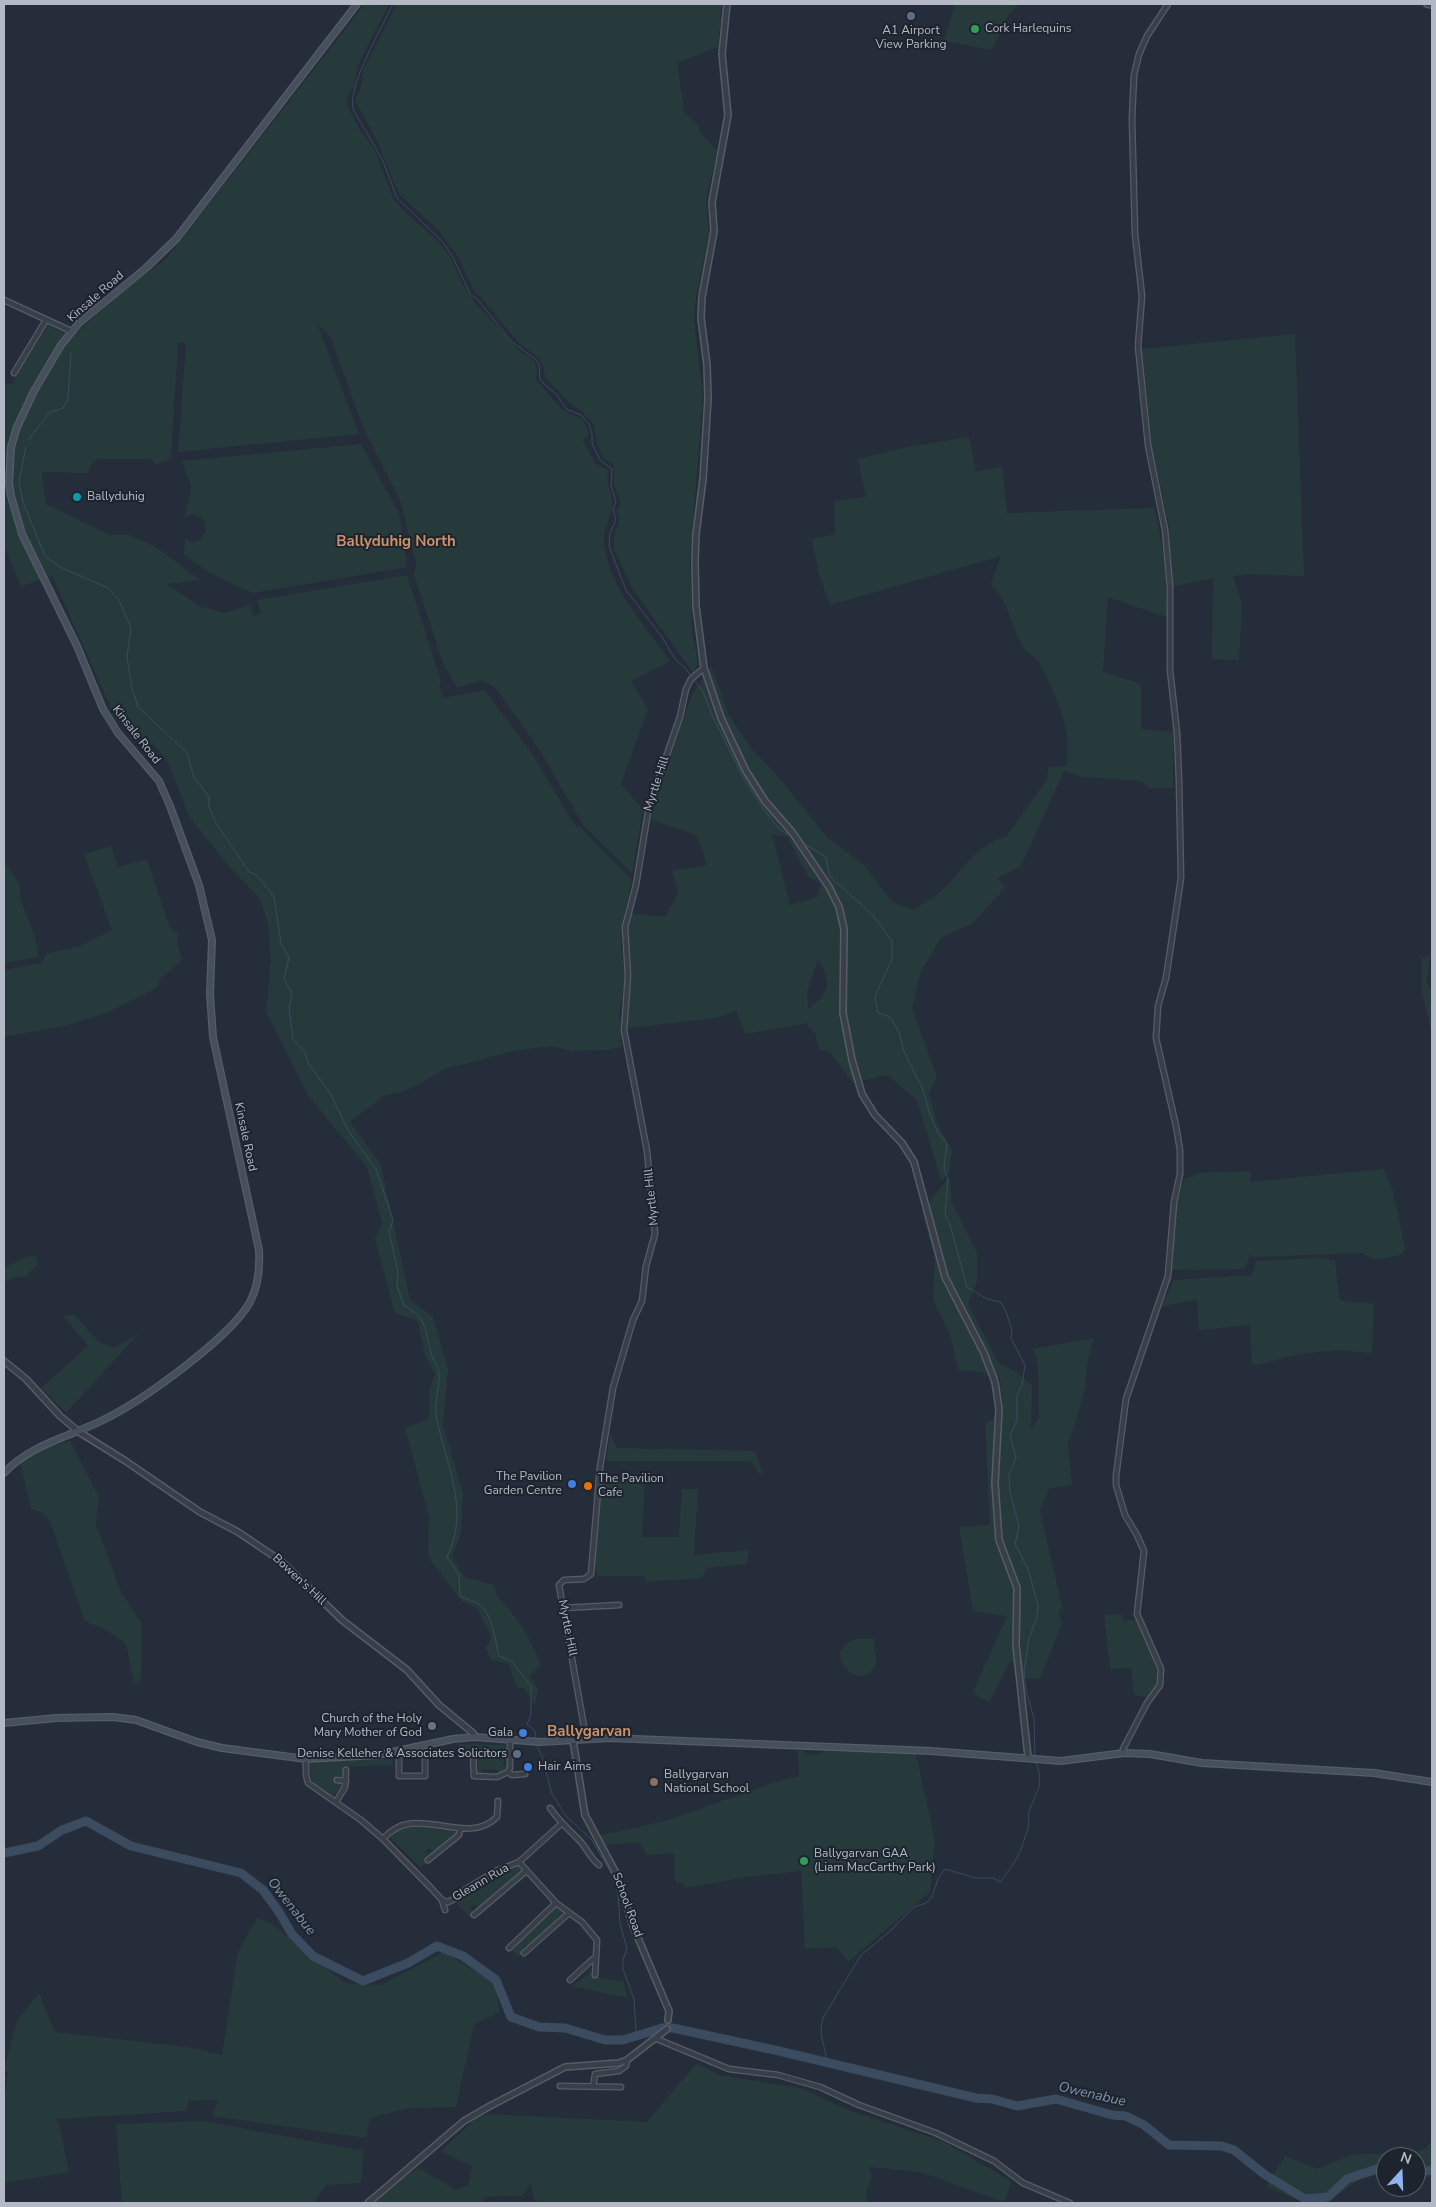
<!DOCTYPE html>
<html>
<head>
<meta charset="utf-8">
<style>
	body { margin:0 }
	#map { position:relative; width:1436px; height:2207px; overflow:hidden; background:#242d39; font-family:"Nunito Sans",sans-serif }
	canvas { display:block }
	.frame { position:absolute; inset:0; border:5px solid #b3bac5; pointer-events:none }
	.north { position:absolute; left:1376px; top:2147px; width:50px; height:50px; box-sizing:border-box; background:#1d242e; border:1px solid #59606a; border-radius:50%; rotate:20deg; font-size:14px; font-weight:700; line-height:20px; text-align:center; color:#b3bac5 }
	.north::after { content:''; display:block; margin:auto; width:18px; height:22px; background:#90b5ee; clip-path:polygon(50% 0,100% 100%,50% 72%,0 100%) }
</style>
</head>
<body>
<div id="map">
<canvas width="1436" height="2207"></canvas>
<div class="frame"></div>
<div class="north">N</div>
</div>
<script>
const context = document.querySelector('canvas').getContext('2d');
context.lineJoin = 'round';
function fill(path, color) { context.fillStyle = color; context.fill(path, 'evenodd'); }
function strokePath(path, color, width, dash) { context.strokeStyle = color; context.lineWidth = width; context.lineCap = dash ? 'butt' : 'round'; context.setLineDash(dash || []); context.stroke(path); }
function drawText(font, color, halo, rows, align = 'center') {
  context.font = font + ' "Nunito Sans",sans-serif'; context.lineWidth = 4; context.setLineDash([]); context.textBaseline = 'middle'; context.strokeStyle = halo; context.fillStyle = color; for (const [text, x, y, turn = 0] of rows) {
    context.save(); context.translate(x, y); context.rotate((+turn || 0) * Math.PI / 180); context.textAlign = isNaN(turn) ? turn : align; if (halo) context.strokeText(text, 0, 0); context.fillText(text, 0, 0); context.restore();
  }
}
const green = new Path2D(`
	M365,4L388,6L357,67L355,85L347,97L348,106L359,129L375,150L393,198L405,212L440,243L451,258L463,286L476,304L521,352L534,361L537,368L536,381C545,389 552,399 561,408C574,420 582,410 589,434L583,441L596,464L608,470C606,486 610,486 612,500C614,513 603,528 604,541C607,585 645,626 670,661L631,681L648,709L621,784L643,810L632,873L584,826L537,746L495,687L482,680L457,688L443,663L414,575L416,563L400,500L363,427L330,336L317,323L359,434L178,452L186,344L178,342L171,457L166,461L156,464L150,459H98L92,463L88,473L42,472L46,504L109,535H129L156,547L200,580L167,584L199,606L225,613L251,605L253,615L261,614L257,600L407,575L441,681L439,685L443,698L485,690L529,749L576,827H580L632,880L621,928V944L625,980L619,1013L622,1047L605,1050L572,1051L551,1046L513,1051L445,1069L406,1091L385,1095L350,1122L381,1165L410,1300L433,1317L448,1369L443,1425L463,1493L461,1533L452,1557L464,1577L494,1585C496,1600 507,1605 515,1617C526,1631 534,1648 541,1665L529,1676L538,1689L535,1704L524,1688H517L509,1664L491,1660L486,1648L491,1636L477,1608L463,1602L428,1557L429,1516L405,1428L429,1419V1391L435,1374L424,1353L418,1321L395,1313L375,1239L382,1223L367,1167L309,1097L266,1011L271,960L268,923L260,899L228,865L189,817L168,762L153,743L144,751L115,717L52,576L21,586L4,546V382L11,385L48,325L72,337L122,291L165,260Z
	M397,4H722L718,47L677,63L684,112L699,126L700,133L717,150L706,200L709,234L696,297L694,319L703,398L690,558L692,631L698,664L693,673L632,588L614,549V537L620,518L616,512L621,504L614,485V465L603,458L597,444L594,425L581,410L569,403L546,378L540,359L518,342L480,296L475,293L457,255L437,229L399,194L377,141L355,100L361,87L363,70Z
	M955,4H1019L1007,17L992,50L944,41Z
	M1295,334L1304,576L1251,574L1233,576L1242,604L1239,660L1212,659L1213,578L1170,587L1169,525L1152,447L1142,349Z
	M969,437L976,472L1002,466L1007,513L1155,508L1165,563L1167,617L1108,597L1103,672L1141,684V729L1173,732V788H1149L1142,781L1082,777L1064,771L1021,866L998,878L1005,888L973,923L941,938L921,971L912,1008L937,1077L929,1092L937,1123L952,1150L949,1174L941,1180L917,1100L887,1075L853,1083L830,1052L819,1049L815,1033L808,1027V1023L745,1034L737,1011L716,1018L628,1028L627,1009L632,978L628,933L631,913L665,917L678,893L672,870L706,866L704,854L696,835L651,820L654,804L691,697L711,665L729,715L750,747L783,782L827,837L865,866L892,902L914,910C922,904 932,899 940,892C962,873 975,844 1006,837L1047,780L1048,767L1066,766C1073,730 1056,695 1040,664C1036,657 1026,653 1022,645C1011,624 1008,602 991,584L1001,556L830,605L819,574L812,539L835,534L834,501L866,497L858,459L903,448ZM772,834L787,837L808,876L821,884L817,897L790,905ZM818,960C833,982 829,994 808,1009L807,992Z
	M361,444L399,513L407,567L252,593L209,572L184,555L185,539L193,543L200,540L205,532L204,520L193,514L185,518L191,487L182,461Z
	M111,846L118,867L147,859L170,928L178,934L177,941L182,960L160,979L157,988L108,1012L68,1025L4,1037V970L42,963L46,954L80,946L112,930L84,854Z
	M4,862L20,884V898L34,934L39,957L4,963Z
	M1430,955L1427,982L1432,991V1034L1422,993V958Z
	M1384,1169L1393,1191L1405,1248L1403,1254C1390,1257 1373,1264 1363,1253L1253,1257L1250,1254L1245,1269L1171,1270L1177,1200L1185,1178L1193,1177L1197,1173L1251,1171L1250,1182Z
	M950,1177L951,1201L977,1253V1281L968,1304L998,1362L1019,1374L1032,1386L1031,1430L1039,1418L1038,1363L1033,1349L1094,1338L1088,1359L1085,1390L1068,1445L1072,1485L1049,1489L1040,1511L1062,1606L1059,1613L1062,1623L1040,1679L1015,1678L1013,1663H1009L989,1703L973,1692L1007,1616L973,1611L959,1527L990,1525L985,1424L1003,1412L1000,1378L982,1372L958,1370L950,1334L933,1300L935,1260L922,1210Z
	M28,1256L37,1257L38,1265L26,1276L12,1278L4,1283V1268Z
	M1320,1258L1335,1261L1339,1299L1348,1302L1372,1303L1374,1305L1372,1353L1336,1350L1300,1354L1256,1365L1252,1364L1250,1325L1199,1330L1197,1299L1161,1307L1174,1280L1252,1275L1256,1261Z
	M75,1315L99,1342L115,1348L139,1333L66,1413L41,1388L88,1346L63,1316Z
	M610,1434L617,1448L755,1451L763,1473L760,1474L750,1461H606Z
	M70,1441L99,1497L96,1524L121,1592L142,1624L141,1680L134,1683L126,1644L107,1630L85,1621L50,1522L42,1512L31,1509L20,1462L38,1450Z
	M603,1477L645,1483L642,1537H679L682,1489H698L694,1555L749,1550L747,1564L707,1568L701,1578L645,1582V1576H598C589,1547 599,1508 603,1477Z
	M1121,1614L1123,1621L1136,1619L1154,1655V1664L1159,1672L1158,1685L1148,1698L1134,1695L1131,1668L1110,1669L1104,1615Z
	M857,1639H874C873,1647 878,1654 876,1662C866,1699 814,1651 857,1639Z
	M458,1744L504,1745L506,1749L503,1766H507V1769L498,1774V1770L482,1769L481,1773L477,1774L475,1771H478V1764L475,1762L480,1760V1755L472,1751H458Z
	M798,1750L803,1751L808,1755L820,1754L824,1751L916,1754L935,1841L930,1892L848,1962L837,1947L805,1949L801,1871L745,1877L685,1888L682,1882L676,1883C673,1873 676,1864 673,1853L647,1855L639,1842L604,1845L599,1836L669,1820L769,1784L799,1776Z
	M392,1758L393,1765L344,1767L343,1775L335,1777L334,1781L343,1784L334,1796C317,1785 307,1785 311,1763Z
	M413,1826L456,1832L457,1835L434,1851L429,1848L425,1851L428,1854L425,1857L427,1863L420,1867L389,1836L398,1829Z
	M518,1865L522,1870L479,1906L474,1905L470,1908L474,1914L470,1917L456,1903C469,1885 497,1873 518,1865Z
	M556,1907L565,1914L532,1946L525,1945L519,1957L509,1948L516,1947L519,1941Z
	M257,1918L272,1924L345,1983L381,1985L444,1952L494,1983L500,2012L474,2024L456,2107L408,2108L370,2118L366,2138L212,2116L218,2100L189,2101L186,2111L58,2119L69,2172L4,2183V2104L8,2072L4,2070L17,2021L39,1993L55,2032L187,2047L222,2055L238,1952Z
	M591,1972L592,1976L624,1982L627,1998L572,1986Z
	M697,2063L719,2075L801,2088L846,2109L944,2142L1011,2181L1005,2202L920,2172L869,2167L872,2176L867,2190V2203H549L534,2200L531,2183L522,2196L486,2197L482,2203H374L400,2179L419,2168L456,2190L468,2185L472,2167L441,2151L475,2119L489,2114L647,2122Z
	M204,2121L364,2151L361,2183L326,2185L313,2203H122L116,2124Z
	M1432,2142V2176L1416,2179V2157H1386V2174L1361,2178L1326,2203H1305L1266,2186L1285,2156L1317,2169L1351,2155L1421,2151Z`);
const stream = new Path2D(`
	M393,4C382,28 348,84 353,109L383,161L397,198L443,242L453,257L470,294L478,300L510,340L535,359L539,364L540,379L544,384L557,395L566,409L581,415L589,424L592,434V443L600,460L612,469L611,485L616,502L613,509L616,520L610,533L609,546L626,590L662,637L675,659L686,669L703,692L713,717L743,777L763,808L779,829L793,837
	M29,439L50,412L63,408L68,399L71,352
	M26,447L19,482L23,502L45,556L60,567L108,588L119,600L131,628L127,657L132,688L138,707L187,753L194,777L209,797V807L216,823L249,872L257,875L274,897L281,944L289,957L284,979L292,993L289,1008L293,1039L305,1052L308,1063L330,1093L349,1132L376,1169L393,1220L389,1232L398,1272L397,1286L404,1306C428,1317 425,1333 432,1356C434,1362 439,1367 439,1373C440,1387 434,1403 436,1415C445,1464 471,1508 447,1557L459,1575L460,1596C466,1599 474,1601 479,1604C493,1614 495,1641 499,1656L511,1661L531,1686V1715L527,1724L535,1731L536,1740
	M801,842L826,857L830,877L873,915L892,941V959L875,996L878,1013L890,1017L899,1032L904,1051L923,1090L930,1115L938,1133L947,1144L944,1167L948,1181L945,1214L951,1228L967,1287L987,1299L1000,1302L1005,1309L1012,1330L1011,1338L1025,1365L1022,1385L1017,1395V1420L1010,1435L1016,1458L1009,1474L1010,1492L1019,1526L1015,1544L1028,1569L1038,1605L1037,1616L1029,1639L1024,1671L1026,1691L1034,1718L1035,1756
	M536,1744L542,1756L552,1794L565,1815L592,1840L612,1875L618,1894L620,1923L627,1949L623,1960V1969L634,1999L636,2032L641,2035
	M826,2063C827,2045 817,2038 823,2018L861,1955L889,1932L914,1907L926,1903L932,1897L938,1879L945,1869L976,1878H993L1000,1882C1018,1859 1020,1854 1028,1828C1030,1822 1027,1815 1030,1809C1038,1789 1044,1784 1036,1762`);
const river = new Path2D(`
	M4,1853L38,1846L62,1830L86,1821L131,1846L241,1873L263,1890L279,1912L292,1934L313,1956L363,1981L408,1963L437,1946L463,1956L496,1980L511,2017L539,2027L565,2028L605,2040H623L662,2028H673L779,2051L976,2098L992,2099L1017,2106L1056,2099L1112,2115L1126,2116L1144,2125L1169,2145L1221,2146L1234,2150L1264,2174L1305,2199L1328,2197L1347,2179L1377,2169H1386
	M1416,2172L1432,2170`);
const minor = new Path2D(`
	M4,300L71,331
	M14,373L46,320
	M563,1608L619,1605
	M586,1738L559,1585L564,1580L584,1579L591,1574L600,1467L613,1388L633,1320L642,1301L646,1266L655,1234L647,1151L624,1030L628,976L625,927L636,885L649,806L680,717L686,689L691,679L704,668
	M399,1751V1776H425V1755
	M1124,1753L1123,1749L1147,1703L1160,1685L1161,1669L1137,1614L1144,1551L1137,1535L1125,1515L1116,1485V1476L1126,1399L1168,1276L1174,1202L1180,1174V1150L1176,1126L1156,1038L1158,1006L1166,978L1181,878L1179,781L1177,733L1170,670V587L1165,530L1148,445L1138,346L1142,296L1135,234L1132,119L1134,75L1139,54L1147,36L1168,4
	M473,1754L474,1776L497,1777L508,1772L512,1775L525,1774
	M306,1759V1775L308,1783L361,1820L383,1839L431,1888L442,1900L445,1910
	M508,1772L510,1768V1740
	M337,1780L346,1781
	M336,1802L345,1787L346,1770
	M550,1808C559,1821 568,1829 579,1840C587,1848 590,1858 599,1865
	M383,1839C415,1800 465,1849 497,1817L498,1801
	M428,1860L459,1835L460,1828
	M519,1862L556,1903L582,1922L597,1940L596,1959H593L570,1980
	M442,1900L448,1902L454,1899L466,1889L496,1871L519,1862L561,1824
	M474,1915L526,1871
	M509,1948L556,1903
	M524,1953L569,1913
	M595,1975L596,1959
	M657,2039L729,2069L778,2075L820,2087L859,2105L936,2133L994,2161L1023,2183L1070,2203
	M560,2086L621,2087
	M593,2087L595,2074L619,2071L626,2066L627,2060`);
const tertiary = new Path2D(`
	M727,4L722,54L728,115L712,202L714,231L702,297L701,318L707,365L708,399L703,479L696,534L695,561L696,606L704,668L721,718L746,771L765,801L792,832L829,887L839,907L844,929L843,1013L852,1060L862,1094L875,1115L902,1143L914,1162L945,1277L984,1353L995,1382L999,1409L995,1483L999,1540L1017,1588L1016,1645L1028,1757
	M1427,4L1432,5
	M4,1361L26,1379L60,1416L79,1432L124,1460L200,1512L238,1532L281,1561L342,1620L407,1670L439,1705L473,1733L475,1737
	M573,1740L585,1815L617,1875L633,1926L669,2011L668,2020
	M368,2203L464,2121L490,2106L565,2067L619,2063L627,2060L667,2029`);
const secondary = new Path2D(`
	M4,1473C31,1444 69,1437 103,1420C141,1402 231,1337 250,1302C259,1285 260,1268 259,1250L213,1037L210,994L212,940L199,885L170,806L159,781L118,733L103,709L77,646L22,534L11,496L9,483L11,447L17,427L34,391L61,345L79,323L146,268L176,239L357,4
	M4,1723L56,1718L113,1717L136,1720L197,1742L222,1748L306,1759L378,1755L453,1739L475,1737L540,1742L610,1738L931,1751L1061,1761L1124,1753L1150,1754L1202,1763L1374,1773L1432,1782`);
const markers = [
	[911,16,5,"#5c6f8a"],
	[975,29,5,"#2e9e5b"],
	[77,497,5,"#0f9aa8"],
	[572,1484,5,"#3f7fe0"],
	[588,1486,5,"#e8710a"],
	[432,1726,5,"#6b7280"],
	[523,1733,5,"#3f7fe0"],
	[517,1754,5,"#5c6f8a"],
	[528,1767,5,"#3f7fe0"],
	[654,1782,5,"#8d6e63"],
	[804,1861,5,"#2e9e5b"]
];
const poiNames = [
	["Cork Harlequins",985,29],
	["A1 Airport",911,31,"center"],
	["View Parking",911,45,"center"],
	["Ballyduhig",87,497],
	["The Pavilion",562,1477,"right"],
	["Garden Centre",562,1491,"right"],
	["The Pavilion",598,1479],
	["Cafe",598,1493],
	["Church of the Holy",422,1719,"right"],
	["Mary Mother of God",422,1733,"right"],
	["Gala",513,1733,"right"],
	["Denise Kelleher & Associates Solicitors",507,1754,"right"],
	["Hair Aims",538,1767],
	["Ballygarvan",664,1775],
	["National School",664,1789],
	["Ballygarvan GAA",814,1854],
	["(Liam MacCarthy Park)",814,1868]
];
const streetNames = [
	["Kinsale Road",96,297,-41],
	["Kinsale Road",136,735,52],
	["Myrtle Hill",657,784,-72],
	["Kinsale Road",245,1137,78],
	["Myrtle Hill",652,1197,-96],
	["Bowen's Hill",299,1580,43],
	["Myrtle Hill",567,1628,79],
	["Gleann Rua",481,1883,-30],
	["School Road",627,1905,70]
];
const waterNames = [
	["Owenabue",291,1907,52],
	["Owenabue",1092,2095,13]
];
const quarterNames = [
	["Ballyduhig North",396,542],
	["Ballygarvan",589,1732]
];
fill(green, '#273a3b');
strokePath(stream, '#3b4b60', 1);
strokePath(river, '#3b4b60', 9);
strokePath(minor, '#565d67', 7);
strokePath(tertiary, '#565d67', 8);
strokePath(secondary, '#565d67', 8);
strokePath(minor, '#383f49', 4.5);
strokePath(tertiary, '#383f49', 5);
strokePath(secondary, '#464f5c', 5.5);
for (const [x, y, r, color] of markers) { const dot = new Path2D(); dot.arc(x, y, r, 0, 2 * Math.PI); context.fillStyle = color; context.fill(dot); strokePath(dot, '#1d242e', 2); }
drawText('12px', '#b3bac5', '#1d242e', poiNames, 'left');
drawText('12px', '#b3bac5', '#1d242e', streetNames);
drawText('italic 14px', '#7d91aa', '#1d242e', waterNames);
drawText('bold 15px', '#ca926a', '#1d242e', quarterNames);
</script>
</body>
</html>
